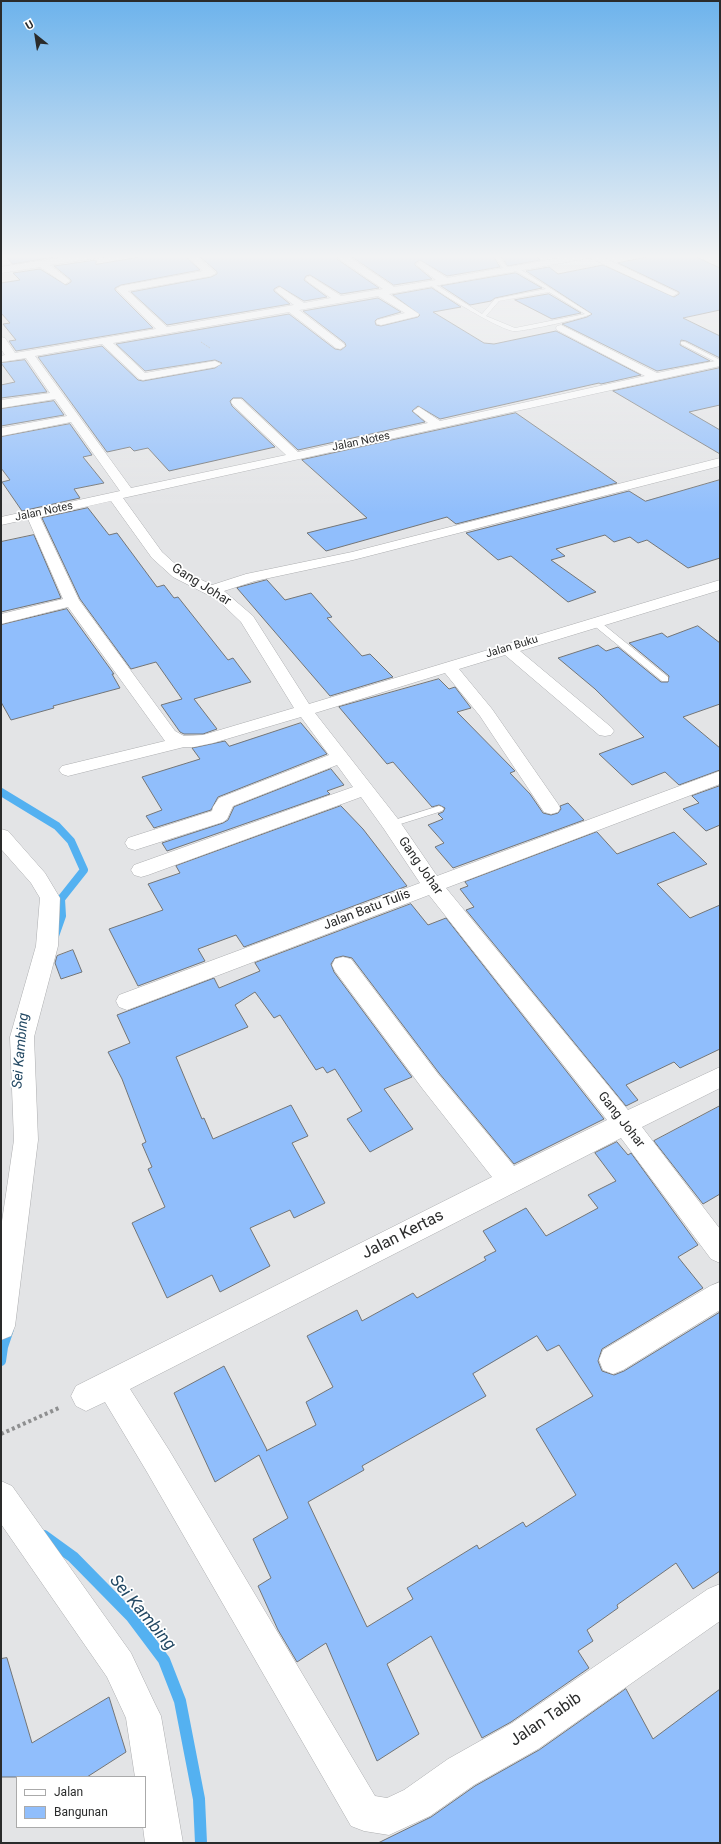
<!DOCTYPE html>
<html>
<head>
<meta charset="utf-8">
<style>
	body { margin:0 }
	#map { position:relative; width:721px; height:1844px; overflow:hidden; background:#e3e4e6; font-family:Roboto,sans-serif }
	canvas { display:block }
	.frame { position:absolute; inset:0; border:2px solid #2a2b2b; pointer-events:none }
	.legend { position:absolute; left:16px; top:1776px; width:130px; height:52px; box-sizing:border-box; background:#fff; border:1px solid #aaa; margin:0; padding:5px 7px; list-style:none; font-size:12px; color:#2a2b2b }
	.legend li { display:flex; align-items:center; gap:8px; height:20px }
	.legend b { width:20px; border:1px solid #aaa }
	.north { position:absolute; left:16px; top:16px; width:40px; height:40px; -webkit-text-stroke:3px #fff; paint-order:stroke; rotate:330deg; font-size:11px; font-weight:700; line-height:16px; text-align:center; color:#2a2b2b }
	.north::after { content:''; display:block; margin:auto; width:14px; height:18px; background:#2a2b2b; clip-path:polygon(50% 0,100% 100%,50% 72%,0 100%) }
</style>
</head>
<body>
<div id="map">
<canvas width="721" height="1844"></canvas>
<div class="frame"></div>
<ul class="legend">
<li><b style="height:5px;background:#fff"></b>Jalan</li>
<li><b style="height:11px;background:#90befc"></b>Bangunan</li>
</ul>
<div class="north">U</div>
</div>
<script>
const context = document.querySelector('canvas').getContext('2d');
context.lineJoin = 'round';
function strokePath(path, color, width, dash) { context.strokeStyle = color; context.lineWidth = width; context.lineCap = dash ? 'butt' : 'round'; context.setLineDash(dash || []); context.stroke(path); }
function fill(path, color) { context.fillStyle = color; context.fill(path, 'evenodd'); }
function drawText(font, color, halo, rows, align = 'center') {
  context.font = font + ' Roboto,sans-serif'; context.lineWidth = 3.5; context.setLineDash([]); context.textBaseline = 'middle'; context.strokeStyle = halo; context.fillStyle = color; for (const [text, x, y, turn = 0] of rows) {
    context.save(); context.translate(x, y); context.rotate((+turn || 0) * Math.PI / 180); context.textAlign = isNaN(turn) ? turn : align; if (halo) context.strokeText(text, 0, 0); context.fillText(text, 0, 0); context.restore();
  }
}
const streamFar2 = new Path2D(`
	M1,792L57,826L71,841L84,870L61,899L62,916L55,936`);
const streamFar1 = new Path2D(`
	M1,1361L3,1347L9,1329`);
const stream = new Path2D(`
	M44,1536L73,1557L131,1616L164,1660L180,1701L199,1799L201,1843`);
const building = new Path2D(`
	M4,254H70L13,264Z
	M159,254H183L200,270L121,285L115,288V290L153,328L16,351L9,341L16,340L3,324L10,323L1,313V283L20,280L13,273L40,269L66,285L71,282V280L54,266L96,260V264Z
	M197,254H336L337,259L379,288L341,294L310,275L306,276L304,280L327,297L304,301L279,286L274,289V291L290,304L167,325L131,292L211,277L217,274V272Z
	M348,254H492L500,267L447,276L420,260L415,263V265L432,279L394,285Z
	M500,254H533L540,260L508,266Z
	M662,254H690L720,268V310L683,318L720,336V358L686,341L681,340L680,345L710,361L657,371L562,324L587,317L592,314L526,271L549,267L558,274L603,265L674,297L679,294V292L618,263Z
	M516,273L542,288L495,298L491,301L470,305L441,286Z
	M432,288L461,307L433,312L484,343L494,344L556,331L641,375L601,384L599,383L440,419L418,406L412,411L425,422L298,450L242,398H233L230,401L232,406L275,447L169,471L148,448L134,451L130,447L107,452L38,357L102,346L138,380L143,381L215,368L222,363L215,360L145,371L116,344L289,314L335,349L341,350L346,346L345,343L303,311L378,298L401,312L377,319L375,321L376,325L381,326L418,317L420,315L393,295Z
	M549,294L581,313L552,319L515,300Z
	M25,360L47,392L1,398V385L15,382L1,363Z
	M720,368V405L689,412L720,430V454L613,391Z
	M54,401L64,415L1,426V409Z
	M516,413L617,483L456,524L447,517L326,551L307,533L367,518L302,460Z
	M70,424L92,455L83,457L104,483L74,489L80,498L22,511L2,482L10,480L1,468V437Z
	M720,480V558L688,568L647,540L638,543L630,537L614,542L605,535L556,549L565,556L551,560L596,592L568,602L511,556L498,560L466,533L629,491L645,501Z
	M88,508L109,535L117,533L157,587L164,585L174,598L178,597L228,660L233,658L251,682L194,699L217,729L203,734H184L180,732L161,705L182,699L156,662L131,669L80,599L42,518Z
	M34,535L61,598L1,612V542Z
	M267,580L285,600L311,593L332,617L327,618L362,656L370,654L393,677L330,696L237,588Z
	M67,609L114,674H112L120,688L53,706L54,708L11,720L1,702V625Z
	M698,626L720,643V704L683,717L720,748V770L679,785L665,772L632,785L599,754L644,737L595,689L558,658L598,645L606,651L618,647L661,682H668L669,676L629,643L662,633L667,637Z
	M439,679L449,689L455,687L471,708L457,712L515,771L510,773L530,794L543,813L551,815L558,813L561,809L560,806L568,803L584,820L453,868L435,847L444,843L428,825L443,819L438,814L443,812L445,808L439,805L432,807L393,762L387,764L339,707Z
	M301,723L327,754L218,797L211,810L154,828L146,816L162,810L142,777L200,759L192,748L225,741L229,746Z
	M331,769L344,785L327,791L330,794L167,851L162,843L223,823L228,820L234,807Z
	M720,786V825L706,831L683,809L699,803L692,796Z
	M341,806L363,829L407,886L244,947L236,935L198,949L205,961L138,986L109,929L163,910L148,884L180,873L176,866Z
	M597,832L617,854L674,832L707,864L657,884L690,918L720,905V1049L680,1068L674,1062L626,1085L638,1100L626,1106L466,910L474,907L460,889L468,886L465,882Z
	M411,904L428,925L446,918L604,1119L514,1164L439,1073L352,958L343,956L335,958L331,964L334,972L412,1077L384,1089L413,1129L370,1152L347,1119L362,1111L335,1069L327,1073L323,1067L316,1070L280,1015L274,1018L255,992L235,1005L248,1027L176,1057L202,1119L204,1118L213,1139L291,1105L308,1136L292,1143L325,1203L294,1218L290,1210L250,1228L270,1266L220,1292L212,1275L167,1298L132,1223L165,1207L148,1169L152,1167L142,1144L146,1142L122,1079L108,1052L130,1043L117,1015L214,978L219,988L260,971L255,963Z
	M73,950L82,972L61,979L55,963L57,956Z
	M720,1106V1194L703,1204L654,1141Z
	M617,1142L628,1155L631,1153L698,1245L678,1257L703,1288L602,1349L598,1361L602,1371L614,1375L624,1371L720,1312V1571L693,1589L676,1563L617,1605L618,1608L587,1630L593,1641L578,1651L589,1668L511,1722L482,1738L431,1636L387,1664L419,1734L377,1761L326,1643L297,1662L278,1630L258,1586L271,1578L253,1539L288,1518L259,1455L215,1482L174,1393L224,1366L267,1450L266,1451L316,1425L306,1402L333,1387L307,1336L357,1310L362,1321L413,1293L417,1298L486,1260L484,1257L496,1251L483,1231L526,1208L546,1236L598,1208L588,1195L616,1181L595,1153ZM537,1336L547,1351L559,1345L593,1396L536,1429L576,1495L526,1527L523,1522L479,1549L477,1545L407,1588L413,1599L367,1627L308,1502L364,1470L362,1466L486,1396L473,1374Z
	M7,1658L32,1743L109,1697L126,1752L87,1777H1V1659Z
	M626,1689L653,1739L720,1689V1843H378L431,1817L475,1786L539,1750Z`);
const pathFar1 = new Path2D(`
	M201,342L210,348`);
const path = new Path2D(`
	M1,1434L61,1407`);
const lane = new Path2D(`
	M498,254L509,270V271H505L493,254Z
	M514,268H518L591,314C585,318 522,332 514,331C502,331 439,293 429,284L433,283L482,314L495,299L546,289L514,270ZM549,292L585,314L515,328L486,316L499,301Z
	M681,342H685L720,360V364L681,344Z
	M592,620H598L668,677V681H662L592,624Z
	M439,806L442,807L444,809L442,811L391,827L386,824L388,822Z`);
const street = new Path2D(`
	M83,254H108L104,257L50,265L68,279L70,281L65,284L40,267L1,273V267Z
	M184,254H194L216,273L211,276L128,291L167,327L294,305L277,292L275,290L280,287L304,303L331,298L307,281L305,279L307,277L310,276L341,296L383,289L338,258L337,254H345L394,287L436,280L418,266L416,264L421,261L447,278L581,254H603L601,256L678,293L673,296L670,295L590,258L389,294L419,314L418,316L381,325L377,324L376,322L377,320L405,313L378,296L299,310L344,344L345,346L340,349L336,348L289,312L113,343L145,373L215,361L221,364L215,367L143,380L139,379L102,344L35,356L131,488L286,455L233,405L231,402L233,399H241L298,452L428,423L413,411L419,407L440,421L645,376L557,330L556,328L557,326L561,325L657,373L720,360V366L123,498L162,552L183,571L212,585L246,574L352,552L720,458V466L353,560L255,581L224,591L253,616L309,704L720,580V590L520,651L611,727L614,731L611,735L605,736L599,735L505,655L459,669L492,709L558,804L560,808L558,812L551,814L544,812L480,716L445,673L315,713L398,819L437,876L720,771V784L446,888L628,1110L720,1067V1088L642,1127L720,1229V1263L711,1259L621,1138L130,1389L169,1450L375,1796L387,1798L404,1790L448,1759L512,1723L708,1589L720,1584V1621L538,1749L474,1785L430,1816L389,1835L364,1831L351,1826L147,1472L105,1402L86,1411L76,1406L71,1396L76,1386L492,1177L422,1088L335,971L332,965L335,959L343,957L351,959L438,1074L514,1166L607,1120L429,895L135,1007L127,1010L119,1007L116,1001L119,995L420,883L384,829L361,797L148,875L141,877L134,875L131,870L134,865L353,787L337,765L233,806L227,819L223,822L135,850L128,848L125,843L128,838L209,812L212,811L213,807L219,798L329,755L301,717L213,743L194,747H184L68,776L62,774L59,770L62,766L165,741L68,607L1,624V614L63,599L28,519L1,525V517L120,491L71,422L1,436V428L67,416L55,399L1,408V400L50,393L26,358L1,362V356L5,355L1,349V337L5,338L15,353L156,329L116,289L121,286L203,271ZM111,501L152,558L173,577L218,600L241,622L294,708L203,735L184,736L175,731L79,600L40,517Z
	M1,829L8,831L45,873L60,898L58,946L34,1037L38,1140L15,1326L11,1336L1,1340V1228L14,1140L10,1037L36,946L40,898L31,883L1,849Z
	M720,1282V1310L623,1370L613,1374L603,1370L599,1360L603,1350L710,1286Z
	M1,1481L12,1486L131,1653L155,1704L161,1716L183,1843H145L143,1827H145V1777H135L126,1718L107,1677L1,1524Z`);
const farStreetnames = [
	["Jalan Notes",361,442,-12],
	["Jalan Notes",44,512,-12],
	["Jalan Buku",512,647,-17]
];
const streetNames = [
	["Gang Johar",201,585,32],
	["Gang Johar",420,866,55],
	["Jalan Batu Tulis",367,910,-21],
	["Gang Johar",621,1120,52]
];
const waterNames = [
	["Sei Kambing",21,1051,-85]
];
const nearStreetnames = [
	["Jalan Kertas",403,1235,-27],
	["Jalan Tabib",546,1720,-34]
];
const nearWaternames = [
	["Sei Kambing",142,1613,50]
];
strokePath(streamFar2, '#54b1f1', 8);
strokePath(streamFar1, '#54b1f1', 10);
strokePath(stream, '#54b1f1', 12);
fill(building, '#90befc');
strokePath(building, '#737576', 1);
strokePath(lane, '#adaeb0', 1);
strokePath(street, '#adaeb0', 1);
strokePath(pathFar1, '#8e8f90', 1, [1, 1]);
strokePath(path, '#8e8f90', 4, [3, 3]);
fill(lane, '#fff');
fill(street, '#fff');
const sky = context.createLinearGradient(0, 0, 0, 513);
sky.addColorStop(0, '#6db3ec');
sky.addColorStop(0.5, '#f2f3f4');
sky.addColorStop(1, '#f2f3f400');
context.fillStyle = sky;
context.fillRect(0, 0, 721, 513);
drawText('11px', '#2a2b2b', '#fff', farStreetnames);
drawText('13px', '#2a2b2b', '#fff', streetNames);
drawText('italic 14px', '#224863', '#fff', waterNames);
drawText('16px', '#2a2b2b', '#fff', nearStreetnames);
drawText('italic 17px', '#224863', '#fff', nearWaternames);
</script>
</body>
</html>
